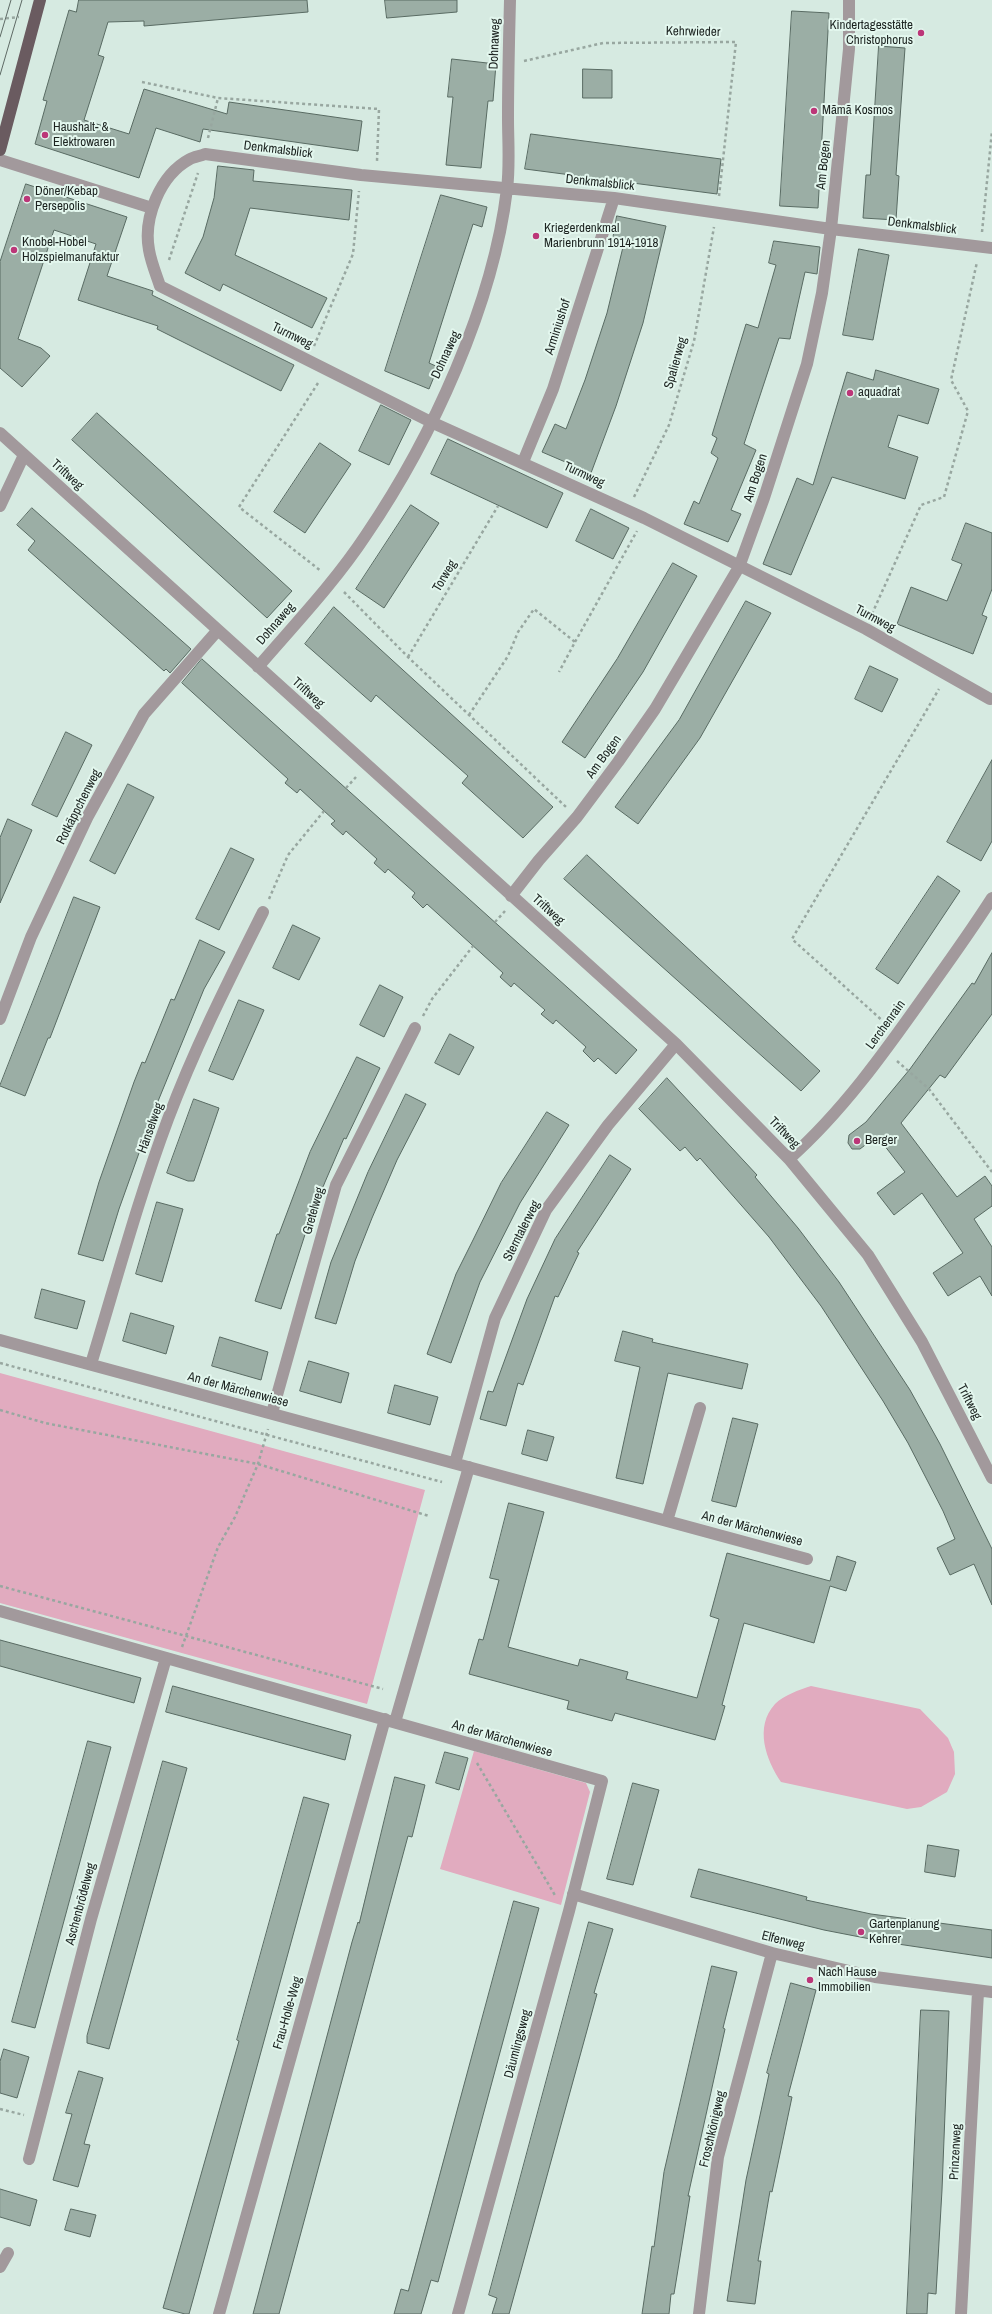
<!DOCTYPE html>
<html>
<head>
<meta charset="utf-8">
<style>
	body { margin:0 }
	canvas { display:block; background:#d6eae1 }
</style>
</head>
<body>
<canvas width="992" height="2314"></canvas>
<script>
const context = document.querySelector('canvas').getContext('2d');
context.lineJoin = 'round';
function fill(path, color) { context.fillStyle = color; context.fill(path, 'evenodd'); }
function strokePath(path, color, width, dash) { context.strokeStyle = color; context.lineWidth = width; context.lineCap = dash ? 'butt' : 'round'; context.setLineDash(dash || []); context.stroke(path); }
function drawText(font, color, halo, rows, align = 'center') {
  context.font = font + ' "Archivo Narrow",sans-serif'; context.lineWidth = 4; context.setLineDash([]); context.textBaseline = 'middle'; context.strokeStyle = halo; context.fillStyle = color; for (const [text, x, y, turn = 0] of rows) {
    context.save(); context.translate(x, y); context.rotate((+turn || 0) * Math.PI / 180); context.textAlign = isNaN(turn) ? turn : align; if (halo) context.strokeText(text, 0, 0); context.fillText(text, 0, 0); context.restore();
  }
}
const green = new Path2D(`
	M0,1373L425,1490L367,1704L0,1603Z
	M811,1686L920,1709L948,1738L954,1752L955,1774L947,1792L921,1807L907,1809L781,1782C766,1760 754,1727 775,1704C784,1695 799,1690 811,1686Z
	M474,1751L586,1783L590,1792L561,1905L440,1869Z`);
const building = new Path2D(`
	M79,0H307L308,12L144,26V21L108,22L98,55L104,57L84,120L129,134L144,89L227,114L229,102L362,121L358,151L203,129L200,142L156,128L139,178L35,144L47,101L43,100L69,10L76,12Z
	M385,0H457V12L387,18Z
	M792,11L829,13L818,208L780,206Z
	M879,46L905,48L896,175L899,176L896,220L863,218L866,175H870Z
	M452,59L496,64L493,101H488L481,168L446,165L453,97H448Z
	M583,69L612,70V98H583Z
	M531,134L721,159L717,194L525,169Z
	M218,166L254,170L253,181L352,190L349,220L250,208L235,255L327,298L312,328L223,284L220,291L185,273L203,237L214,198Z
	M26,184L127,217L107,276L153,291L152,295L294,365L281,391L157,329L158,326L78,300L96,244L54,230L18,339L41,348L50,356L22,387L0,368V262Z
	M441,195L487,207L482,227L473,224L429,363L438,367L429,389L385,371Z
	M617,216L666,226L643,323L616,406L591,473L542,452L555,424L566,429L585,380L607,313L623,247L612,245Z
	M774,241L820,247L817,274L805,272L790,339L779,338L744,444L756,450L731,510L741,514L728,542L684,524L694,501L699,504L718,458L711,453L717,438L712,435L746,324L758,328L776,265L769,263Z
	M859,249L889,255L873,340L843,335Z
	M876,370L939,389L928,424L898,415L888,447L918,457L905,499L832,477L791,575L763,564L797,478L813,485L847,372L873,380Z
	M381,405L411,420L389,465L359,451Z
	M97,413L292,591L267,618L72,440Z
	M448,439L563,493L547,528L431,474Z
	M320,443L351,464L305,533L274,512Z
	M411,505L439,523L384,608L356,589Z
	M32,508L191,649L170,673L166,669L164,671L28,550L35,541L17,525Z
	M591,509L629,528L613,559L576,541Z
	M966,523L992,533V589L982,615L987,617L973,654L897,624L911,587L947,601L962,564L952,560Z
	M673,563L697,576L643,672L585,758L562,742L617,659Z
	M746,601L771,613L700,738L638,824L615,807L679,720Z
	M334,607L553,807L523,838L462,783L468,776L376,695L371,702L305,644Z
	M202,659L637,1050L616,1074L598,1058L594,1062L583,1051L586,1047L556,1020L553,1024L541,1014L545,1010L514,983L511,987L500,977L503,973L427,904L423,908L412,897L415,893L388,869L385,873L374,863L377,859L346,831L343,835L331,824L335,821L300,789L297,793L285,783L288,779L182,683Z
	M870,666L898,679L882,712L855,699Z
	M66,732L92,745L57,817L32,805Z
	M992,760V841L981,861L947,842Z
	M128,784L154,797L115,874L90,861Z
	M8,819L32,830L0,903V838Z
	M231,848L254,859L219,930L196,919Z
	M587,855L820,1071L801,1091L564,879Z
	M938,876L960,891L898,984L876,969Z
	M74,897L100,907L50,1038H48L25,1096L0,1086Z
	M293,925L320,938L299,980L273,968Z
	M200,940L225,952L204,989L154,1111L119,1209L103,1261L78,1254L99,1182L134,1082L142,1062L145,1063L171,999L174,1000Z
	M992,953V1014L945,1078L940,1075L901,1123L957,1197L985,1176L992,1186V1206L974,1219L992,1247V1296L980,1276L948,1296L933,1273L963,1253L922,1193L894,1215L877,1193L905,1172L877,1136L860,1149H852L848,1143L849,1135L866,1122L910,1069L972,983L974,984Z
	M380,985L403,997L384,1037L360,1025Z
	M239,1000L264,1010L233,1080L209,1071Z
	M450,1034L474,1047L459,1075L435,1063Z
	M357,1057L380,1068L346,1139L344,1138L325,1182L310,1219L281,1309L255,1301L277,1234H279L310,1152Z
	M667,1078L757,1175L755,1177L798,1228L839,1282L910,1390L940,1444L992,1549V1605L974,1564L950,1575L937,1548L955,1539L943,1511L908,1443L883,1401L821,1306L769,1237L700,1158L697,1161L685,1147L680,1151L639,1109Z
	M406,1094L426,1104L397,1160L372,1218L355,1261L336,1324L315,1318L331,1262L368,1172Z
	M194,1099L219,1108L194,1181H188L167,1173Z
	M547,1112L569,1125L520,1203L480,1282L451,1363L427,1354L456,1274L473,1240L501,1183Z
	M610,1155L631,1169L577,1252L579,1253L558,1297L555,1296L523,1385L518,1383L506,1426L480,1419L488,1391L493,1392L527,1299L555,1239Z
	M157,1202L183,1209L162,1282L136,1274Z
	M42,1289L85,1301L77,1329L35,1318Z
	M131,1313L174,1326L166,1354L123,1341Z
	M623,1331L653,1339L652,1342L748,1364L742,1389L668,1373L643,1484L616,1478L640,1367L615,1361Z
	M220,1337L268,1352L261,1380L212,1366Z
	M309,1361L349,1373L341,1403L300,1391Z
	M395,1385L438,1397L430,1425L388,1413Z
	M733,1418L758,1424L736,1507L712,1501Z
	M528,1430L554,1437L547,1461L522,1454Z
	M509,1503L544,1512L508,1647L578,1666L580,1659L628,1672L626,1679L697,1698L719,1619L710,1616L727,1553L830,1581L837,1556L856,1562L846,1591L830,1586L814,1643L744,1623L722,1705L725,1706L715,1740L615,1713L612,1721L567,1709L569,1701L469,1674L479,1639L483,1640L499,1580L490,1578Z
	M0,1640L141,1678L134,1703L0,1666Z
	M173,1686L351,1735L345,1760L166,1712Z
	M88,1741L111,1747L35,2028L12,2022Z
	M445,1752L468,1758L459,1790L436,1783Z
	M163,1761L187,1768L109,2049L87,2043V2036Z
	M395,1777L425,1785L412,1837L408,1836L279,2314H253L352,1942L358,1922L359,1923Z
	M633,1783L659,1790L633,1885L607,1879Z
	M304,1797L329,1804L194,2296L189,2314H185L163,2308L239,2041L237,2040Z
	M928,1845L959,1850L955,1877L925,1872Z
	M699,1869L807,1897L806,1900L871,1914L992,1930V1958L891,1943L824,1930L691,1897Z
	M514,1901L539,1908L438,2282L431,2280L421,2314H394L401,2289L408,2291Z
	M589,1922L613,1929L594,1993L597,1994L509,2314H492L497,2298L489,2295Z
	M712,1966L737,1972L723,2028L725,2029L688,2196H690L674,2294H671L669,2314H642L652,2246L654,2247L664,2172Z
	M791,1983L816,1990L788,2096L792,2097L772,2192L770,2191L758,2261H761L755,2304L727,2301L746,2180L769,2074L767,2073Z
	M921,2010L949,2011L942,2190L936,2294L928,2293L927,2314H907Z
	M4,2049L29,2057L17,2098L0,2093V2062Z
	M79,2071L103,2078L84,2144L90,2145L78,2187L53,2180L72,2114L66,2113Z
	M0,2189L37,2200L30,2226L0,2217Z
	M71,2209L96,2215L90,2237L65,2230Z`);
const path = new Path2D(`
	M0,19L19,17
	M524,61L603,43L736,42L719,196
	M142,82L218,98L379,109L377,161
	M208,138L218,98
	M982,232L992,131
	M169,260L198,173
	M314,346L353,254L359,191
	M318,383L239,507L321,571
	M634,497L669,425L694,341L714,227
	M344,592L408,657L566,807
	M872,614L921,505L944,497L968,411L951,380L977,262
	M575,642L637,531
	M408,657L498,506
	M469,715L508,656L518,632L534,609L575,642L559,672
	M346,788L356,777
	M269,899L288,855L324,811
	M495,922L505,911
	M423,1016L432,999L473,946
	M885,1023L792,939L939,689
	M897,1061L929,1089L992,1172
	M0,1363L442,1482
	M0,1410L45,1423L258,1464L429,1516
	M0,1586L383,1689
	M182,1647L218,1547L235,1517L258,1464L268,1429
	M477,1763L556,1897
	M0,2109L24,2115`);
const minor = new Path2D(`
	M0,160L152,208
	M0,433L676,1044L789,1159L868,1255L922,1342L992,1478
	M523,462L553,389L614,198
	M0,506L24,455
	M258,667C295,624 335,582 366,535C432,438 493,305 507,189C510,166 508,141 508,118C508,79 509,39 510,0
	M990,699L866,629L644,518L431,422L160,286C156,274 151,262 149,250C143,218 160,175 190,159C194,157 200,156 205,154L361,175L614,198L831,229L992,248
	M511,896L539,860L577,817L618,762L655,709L739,567L764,498L807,364L822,293L831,229L849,49V0
	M0,1019L31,937L88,816L144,714L218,630
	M789,1159C842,1112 884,1053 925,995C948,963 971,931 992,898
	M0,1340L807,1559
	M91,1364C116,1282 138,1199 168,1119C195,1047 229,980 263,912
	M272,1413L336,1185L415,1028
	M455,1463L495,1318L546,1210L608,1125L676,1044
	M667,1521L700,1408
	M0,1611L602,1781L569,1911L458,2314
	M395,1722L469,1467
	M573,1894L772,1953L875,1977L992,1992
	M29,2159L91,1919L166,1658
	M0,2267L8,2253
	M219,2314L385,1719
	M699,2314L718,2157L772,1953
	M961,2314L978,1992`);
const major = new Path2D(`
	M0,150L40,0`);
const tram = new Path2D(`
	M0,37L11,0
	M0,75L22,0`);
const markers = [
	[921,33,4,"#bc3678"],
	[814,111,4,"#bc3678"],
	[45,135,4,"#bc3678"],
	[27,199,4,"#bc3678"],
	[536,236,4,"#bc3678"],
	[14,250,4,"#bc3678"],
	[850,393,4,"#bc3678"],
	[857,1141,4,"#bc3678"],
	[861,1932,4,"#bc3678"],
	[810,1980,4,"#bc3678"]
];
const poiNames = [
	["Kindertagesstätte",913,26,"right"],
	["Christophorus",913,41,"right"],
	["Mãmã Kosmos",822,111],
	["Haushalt- &",53,128],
	["Elektrowaren",53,143],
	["Döner/Kebap",35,192],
	["Persepolis",35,207],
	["Kriegerdenkmal",544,229],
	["Marienbrunn 1914-1918",544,244],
	["Knobel-Hobel",22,243],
	["Holzspielmanufaktur",22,258],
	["aquadrat",858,393],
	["Berger",865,1141],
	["Gartenplanung",869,1925],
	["Kehrer",869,1940],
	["Nach Hause",818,1973],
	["Immobilien",818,1988]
];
const streetNames = [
	["Kehrwieder",693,32,1],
	["Dohnaweg",495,44,-88],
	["Denkmalsblick",278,150,7],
	["Am Bogen",824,165,-84],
	["Denkmalsblick",600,183,6],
	["Denkmalsblick",922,226,7],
	["Arminiushof",558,327,-72],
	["Turmweg",292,336,26],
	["Dohnaweg",446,355,-65],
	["Spalierweg",676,363,-74],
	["Triftweg",67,475,42],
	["Turmweg",584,475,25],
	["Am Bogen",756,478,-72],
	["Torweg",445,576,-59],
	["Turmweg",875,619,28],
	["Dohnaweg",276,624,-49],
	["Triftweg",308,693,42],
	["Am Bogen",604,757,-54],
	["Rotkäppchenweg",79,807,-63],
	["Triftweg",548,910,42],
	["Lerchenrain",886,1025,-54],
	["Hänselweg",151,1128,-70],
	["Triftweg",784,1133,46],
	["Gretelweg",314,1211,-74],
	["Sterntalerweg",522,1231,-63],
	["An der Märchenwiese",238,1390,15],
	["Triftweg",969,1402,63],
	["An der Märchenwiese",752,1529,15],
	["An der Märchenwiese",502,1739,16],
	["Aschenbrödelweg",81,1904,-75],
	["Elfenweg",783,1941,14],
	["Frau-Holle-Weg",288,2013,-74],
	["Däumlingsweg",518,2044,-75],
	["Froschkönigweg",713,2129,-77],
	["Prinzenweg",956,2152,-87]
];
fill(green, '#e1abbf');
fill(building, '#9baea5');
strokePath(building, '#596b63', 1);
strokePath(path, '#98a7a0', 2.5, [3, 3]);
strokePath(minor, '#a2999c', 12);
strokePath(major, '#6a5b60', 12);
strokePath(tram, '#5e6a65', 1);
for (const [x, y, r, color] of markers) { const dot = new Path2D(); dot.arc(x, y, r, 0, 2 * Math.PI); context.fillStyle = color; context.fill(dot); strokePath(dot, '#e3f7ee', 1.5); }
drawText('13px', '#1c2320', '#e3f7ee', poiNames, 'left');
drawText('13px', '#1c2320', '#e3f7ee', streetNames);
</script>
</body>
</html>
